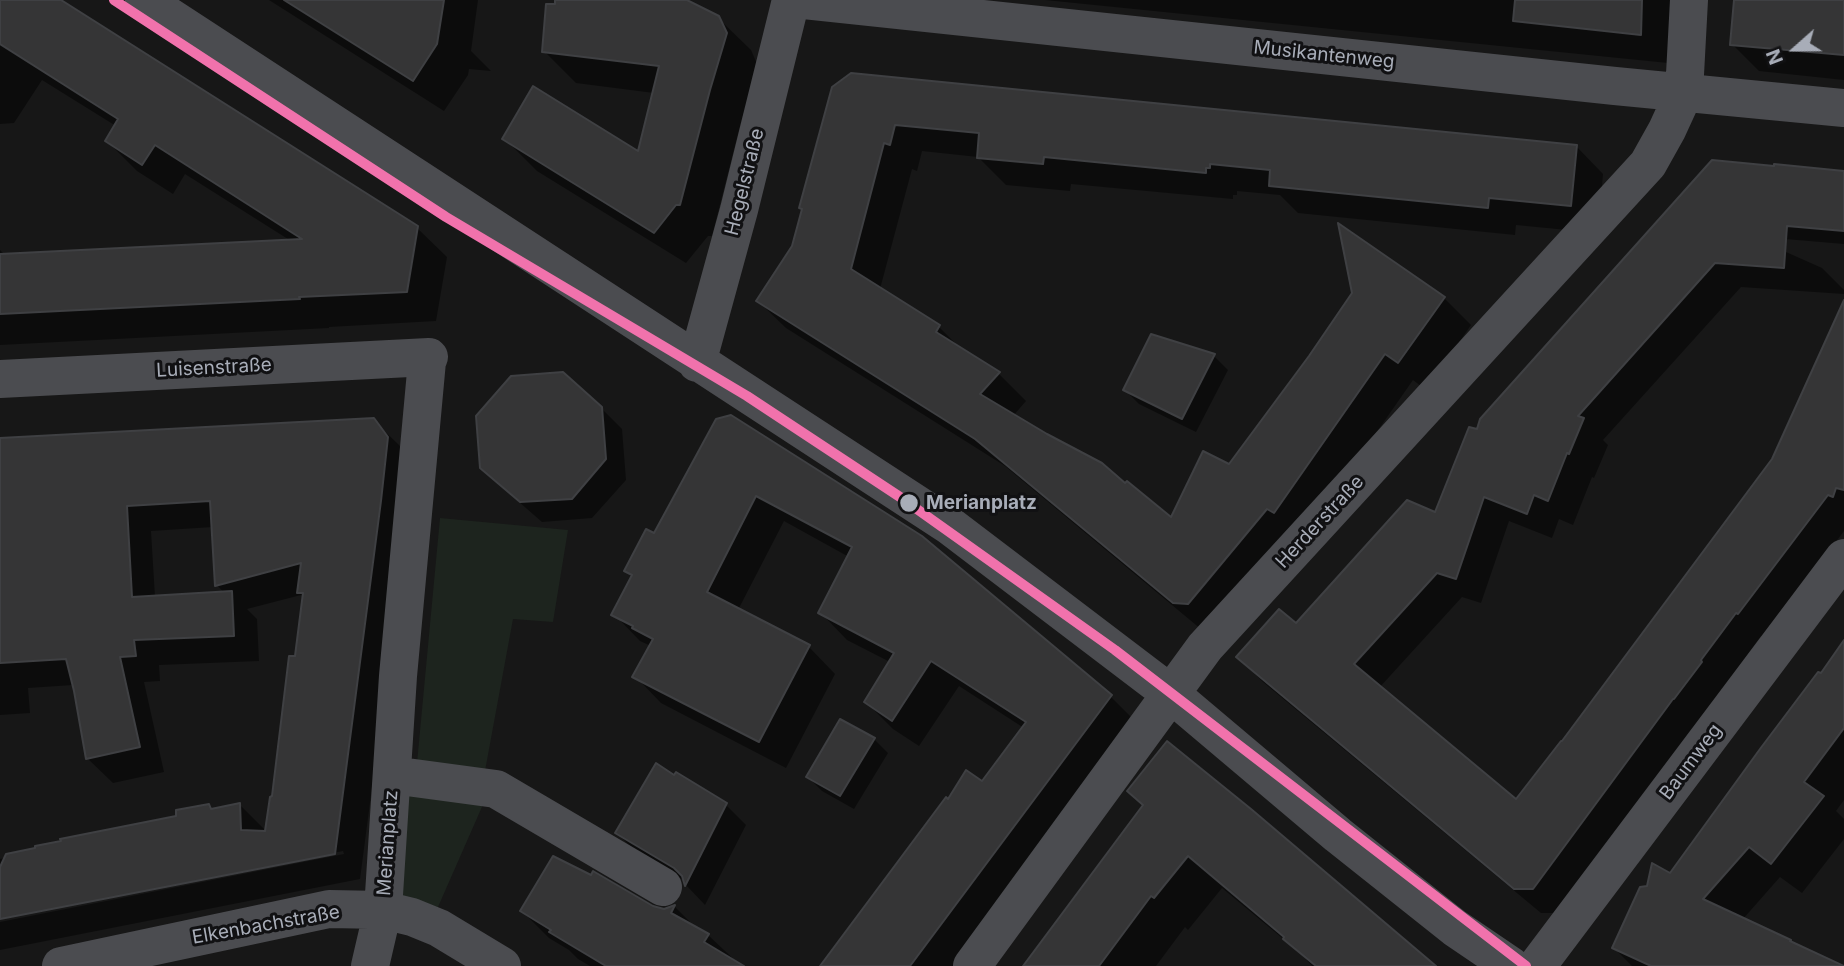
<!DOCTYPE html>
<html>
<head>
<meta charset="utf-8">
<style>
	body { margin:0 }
	#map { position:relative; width:1844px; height:966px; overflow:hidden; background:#171717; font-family:Inter,sans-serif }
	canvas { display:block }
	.north { position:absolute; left:1760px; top:14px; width:70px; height:70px; -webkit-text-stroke:5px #111113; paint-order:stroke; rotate:249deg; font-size:19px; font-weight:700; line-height:28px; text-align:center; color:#a8adb8 }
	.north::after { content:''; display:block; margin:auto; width:24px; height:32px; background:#a8adb8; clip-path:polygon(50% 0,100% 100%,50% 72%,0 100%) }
</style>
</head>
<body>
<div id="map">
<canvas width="1844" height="966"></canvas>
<div class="north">N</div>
</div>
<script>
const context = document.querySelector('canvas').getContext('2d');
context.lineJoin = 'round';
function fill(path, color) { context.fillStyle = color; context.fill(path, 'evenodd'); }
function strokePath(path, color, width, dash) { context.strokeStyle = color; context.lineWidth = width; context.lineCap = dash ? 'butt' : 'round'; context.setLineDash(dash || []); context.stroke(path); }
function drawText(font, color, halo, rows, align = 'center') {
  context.font = font + ' Inter,sans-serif'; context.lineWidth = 6; context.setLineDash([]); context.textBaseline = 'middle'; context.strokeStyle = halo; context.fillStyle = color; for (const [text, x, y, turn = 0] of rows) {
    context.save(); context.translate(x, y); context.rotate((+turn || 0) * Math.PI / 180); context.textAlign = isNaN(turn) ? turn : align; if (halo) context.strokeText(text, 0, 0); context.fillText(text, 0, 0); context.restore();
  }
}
const green = new Path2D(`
	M440,518L568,530L553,622L513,619L485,771L417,763Z
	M409,787L485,800L438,907L397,898Z`);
const shadow = new Path2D(`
	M0,0H58L416,227L447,257L436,321L329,327V328L0,345V250L5,255L291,241L185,174L173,194L137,171L107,141L116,126L42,80L14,123L0,124Z
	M269,0H478L471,51L491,71L469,69L468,75L444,111Z
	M557,0H682L718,18L751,50L758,66L741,122L712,236H708L686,263L537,171L505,139L640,154L654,93L576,83L544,51Z
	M1045,0H1672L1668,63Z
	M1735,0H1844V80L1759,71L1732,44Z
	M834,88L1576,146L1603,174L1598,233L1516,225L1515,235L1298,213L1280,195L1237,191V195H1233V199L1071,184L1070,191L1006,185L978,157L922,151L917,171L912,169L880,289L939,327L963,351L998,373L1026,401L1013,416L1171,520L1229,466L1310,357L1354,294L1444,298L1471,325L1426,390L1413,380L1302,539L1202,630L1005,466L786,328L758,301L793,247Z
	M1712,162L1776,168V166L1844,173V244L1750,236L1822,268L1844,290V294L1741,287L1603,440L1608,445L1594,478L1592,477L1573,525L1559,519L1552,538L1509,521L1481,603L1462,597L1379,688L1516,802L1561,743L1562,744L1774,460L1844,303V531L1763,638L1761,636L1725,686L1726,688L1699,723L1698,722L1558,913H1541L1263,682L1238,657L1279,611L1297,625L1408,503L1436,514L1470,429L1478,432L1482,420Z
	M1214,356L1228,370L1196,432L1139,404L1125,390Z
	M601,408L622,429L626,480L592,518L542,522L503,488L482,467Z
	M373,420L399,445L412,464L406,528L360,879L0,950V922L344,854L343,851L0,919V859L178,817L209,806L213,811L240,805L267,832L297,658L304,597L301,595L247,609L257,619L259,661L159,665L160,681L144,682L164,772L113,783L87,758L73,685L28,688L30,713L0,715V440ZM213,527L217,585L225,594L155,597L151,531Z
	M717,420L921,538L1111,697L1138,724L957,966H822L949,801L983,784L1024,728L959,686L919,746L893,729L866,702L890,662L847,640L821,613L849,557L784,521L738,610L809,647L835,674L786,768L661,703L635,676L651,646L640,641L614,614L633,578L626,571L655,535Z
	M1844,643V800L1836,811L1844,819V839L1802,893L1780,877L1743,919L1842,966H1632L1614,948L1648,888L1671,875Z
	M874,739L888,753L854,809L822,791L808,777Z
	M677,774L726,805L746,825L705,905L686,885L685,881L637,853L617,833Z
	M1144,806L1434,966H1312L1299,952L1222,888L1188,930L1185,927L1156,966H1025Z
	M675,907L697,929L708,935L741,966H590L578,959L569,950L549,938L522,911L652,908L664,911Z`);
const building = new Path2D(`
	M0,0H61L418,226L407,292L299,297L300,299L0,314V254L302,239L155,145L142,165L105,141L118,119L0,44Z
	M284,0H444L437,44L413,81Z
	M555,0H687L719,16L727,33L710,90L680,205H676L654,233L502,139L533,86L638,151L659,66L542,52L546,4H555Z
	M1515,0H1642L1641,35L1513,21Z
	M1734,0H1844V55L1730,45Z
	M851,73L1577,145L1571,206L1489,198L1488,208L1269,186L1270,170L1210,164V168H1206V173L1044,157L1043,164L977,158L979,133L895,125L890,145L884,143L851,269L940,325L936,332L1000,372L980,394L1047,434L1102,463L1125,483L1127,481L1171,517L1203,451L1229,464L1309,356L1352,293L1338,223L1445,297L1398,363L1385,354L1274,513L1267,509L1188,604L1173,603L975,439L756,301L792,246L802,209L799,208L832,87Z
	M1712,160L1774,166V164L1844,171V231L1787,226L1784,268L1715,263L1578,416L1584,418L1569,454L1567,453L1548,501L1534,495L1527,514L1484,497L1456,579L1437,573L1354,664L1516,799L1561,741H1562L1772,459L1844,300V490L1836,488L1833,497L1828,495L1738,614L1736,613L1701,660L1702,662L1674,699H1673L1533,889H1514L1236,657L1279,609L1296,623L1407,500L1435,512L1469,427L1477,429L1480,419Z
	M1151,334L1215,354L1182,419L1123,390Z
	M563,372L602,407L606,459L572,499L520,502L480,468L476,416L511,376Z
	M731,415L922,536L1112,695L910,966H820L946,797L948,799L966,770L982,781L1026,722L931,661L892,721L864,702L894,653L818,613L852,547L756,496L707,592L810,645L759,742L632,677L653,639L632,628L633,626L611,615L632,575L624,571L646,529L654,533L716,419Z
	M374,418L388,437L381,501L335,854L0,919V867L6,854L35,848V846L61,841L60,839L176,816V810L209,804L211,809L240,803L241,830L265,831L270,797L272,796L289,656H295L303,593H297L301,563L215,586L210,501L127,506L132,597L232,591L234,636L134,640L136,656L120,657L140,747L86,759L74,691L66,659L0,663V438Z
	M1844,640V728L1804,782L1824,796L1771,864L1749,847L1703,899L1791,940L1790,941L1844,966H1651L1612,948L1640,887L1647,886L1652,863L1670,873L1760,749L1818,672L1821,673Z
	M840,719L875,738L840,796L806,777Z
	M1167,741L1251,809L1436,966H1316L1283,939L1284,937L1188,856L1154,898L1151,896L1099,966H1023L1143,805L1127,791Z
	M656,763L674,775L676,772L727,803L685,886L682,876L674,868L615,833Z
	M553,856L591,875L593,871L653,906L664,909L675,905L671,913L709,934L704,942L744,966H606L549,932L551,930L520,911Z`);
const street = new Path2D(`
	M144,0L950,526L1171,694L1338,835L1455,928L1511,966
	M804,0L1615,86L1844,108
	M697,363L739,210L791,0
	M0,379L429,357L427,361L398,676L383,910L370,966
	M392,775L496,789L663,887
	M61,966L329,909L383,910L412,917L439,928L502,966
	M972,966L1205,647L1648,164L1667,130L1684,93L1689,0
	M1537,966L1844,558`);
const metro1 = new Path2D(`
	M114,0L446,217L747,396L900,497L1115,650L1526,966`);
const markers = [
	[909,503,10,"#a8adb8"]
];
const streetNames = [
	["Musikantenweg",1324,55,6],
	["Hegelstraße",745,182,-76],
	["Luisenstraße",214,368,-3],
	["Herderstraße",1320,522,-47],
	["Baumweg",1691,762,-53],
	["Merianplatz",388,843,-86],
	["Elkenbachstraße",266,925,-10]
];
const stopNames = [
	["Merianplatz",926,503]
];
fill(green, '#1d241e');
fill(shadow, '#0007');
fill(building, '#353536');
strokePath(building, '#3f4043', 2);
strokePath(street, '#4b4c50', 38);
strokePath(metro1, '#f172ac', 10);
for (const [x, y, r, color] of markers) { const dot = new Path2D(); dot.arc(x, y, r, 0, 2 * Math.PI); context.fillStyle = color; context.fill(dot); strokePath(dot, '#111113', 2.5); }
drawText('19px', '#a8adb8', '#111113', streetNames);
drawText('bold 19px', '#a8adb8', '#111113', stopNames, 'left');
</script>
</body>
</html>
